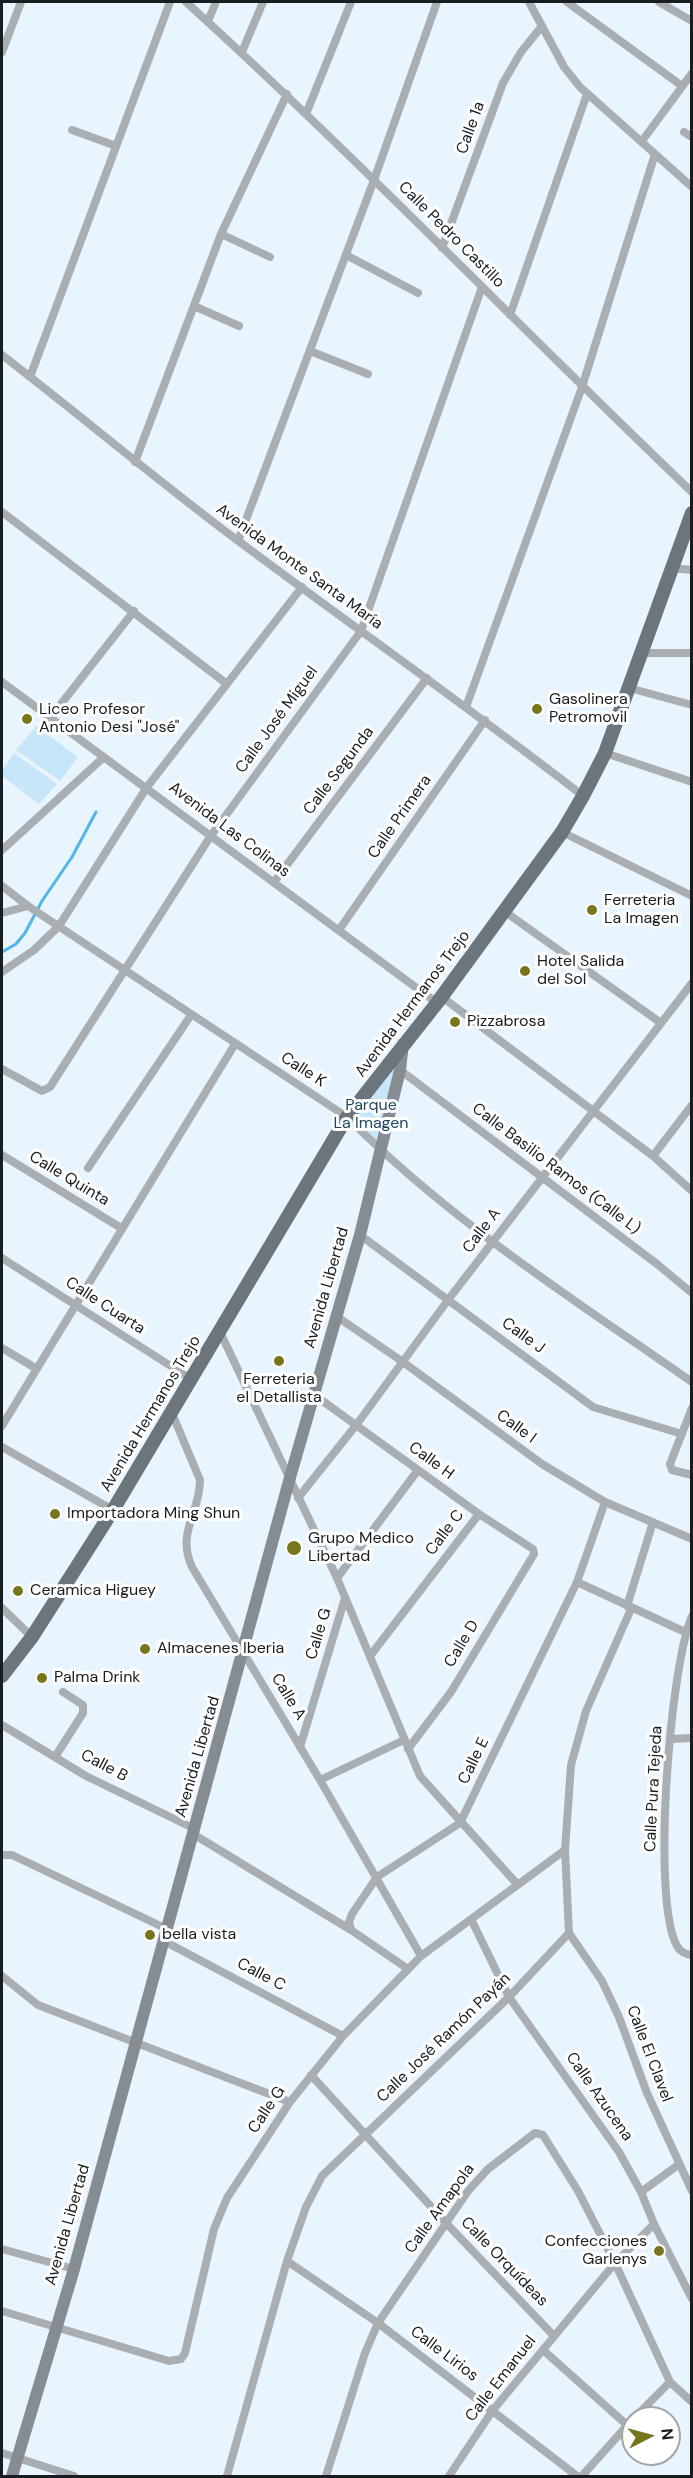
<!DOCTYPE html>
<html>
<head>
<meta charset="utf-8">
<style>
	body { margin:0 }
	#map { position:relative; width:693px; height:2478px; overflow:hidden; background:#e9f5fe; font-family:"DM Sans",sans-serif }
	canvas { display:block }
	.frame { position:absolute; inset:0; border:3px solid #181d20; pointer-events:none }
	.north { position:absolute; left:621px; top:2406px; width:60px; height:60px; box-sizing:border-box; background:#fff; border:2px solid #a3a5a6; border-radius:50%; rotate:84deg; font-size:16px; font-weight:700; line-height:24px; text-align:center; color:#181d20 }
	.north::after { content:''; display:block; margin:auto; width:21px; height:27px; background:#77761c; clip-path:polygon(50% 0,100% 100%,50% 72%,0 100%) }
</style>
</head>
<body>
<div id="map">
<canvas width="693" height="2478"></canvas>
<div class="frame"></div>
<div class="north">N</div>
</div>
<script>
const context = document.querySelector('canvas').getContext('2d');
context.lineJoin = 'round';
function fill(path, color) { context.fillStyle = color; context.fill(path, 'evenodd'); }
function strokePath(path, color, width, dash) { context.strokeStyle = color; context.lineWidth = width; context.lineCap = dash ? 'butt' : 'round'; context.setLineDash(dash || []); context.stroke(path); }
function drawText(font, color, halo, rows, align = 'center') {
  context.font = font + ' "DM Sans",sans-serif'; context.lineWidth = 6; context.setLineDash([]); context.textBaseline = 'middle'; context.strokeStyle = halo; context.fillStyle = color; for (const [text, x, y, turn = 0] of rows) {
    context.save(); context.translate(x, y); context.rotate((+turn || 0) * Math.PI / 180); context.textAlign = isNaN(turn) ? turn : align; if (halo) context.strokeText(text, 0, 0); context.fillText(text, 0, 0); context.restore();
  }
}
const green = new Path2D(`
	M36,726L78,757L60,781L16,750Z
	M14,753L57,784L39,804L2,776V771Z
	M403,1044L381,1151L347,1117Z`);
const stream = new Path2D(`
	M2,952L16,944L25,933L42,901L72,857L96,812`);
const street = new Path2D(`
	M186,2C360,160 522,330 692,492
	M529,2L564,67L580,87L692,187
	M567,2L682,86
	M659,2L692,21
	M208,21L216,2
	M2,52L21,2
	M242,52L263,2
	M306,114L351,2
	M72,130L116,146
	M684,132L692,137
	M642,141L692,73
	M221,234L270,257
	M442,248L503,83L521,52L542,26
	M346,255L418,293
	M194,306L239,326
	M510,315L587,94
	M310,351L368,374
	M2,355C81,416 157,480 237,540C352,626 470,708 583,796
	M30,377L170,2
	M135,462L221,234L287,94
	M2,512L227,684
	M238,541L374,180L437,2
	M672,568L692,570
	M642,653H692
	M2,682L437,1003
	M629,688L692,705
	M466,707L582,387L655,154
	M50,718L134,611
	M605,753L692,782
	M562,832L692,896
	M2,850L104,757
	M274,882L427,678
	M2,886L28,906L347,1117C449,1220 573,1299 692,1382
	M504,911L661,1023
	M2,913L28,906
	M339,930L485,720
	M2,972L34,950L59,926L147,787L302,587
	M442,997L653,1156L692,1191
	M2,1069L42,1091L50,1087L210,837L361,631L482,287
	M400,1070L657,1264L692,1293
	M2,1155L121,1228
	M653,1156L692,1105
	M88,1168L191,1015
	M360,1235L593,1407L682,1434
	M2,1258L191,1379
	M336,1316L403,1362L542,1464L605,1502L692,1539
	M220,1332L337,1578L420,1776L517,1884
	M2,1348L37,1369
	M313,1394L479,1514L533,1549L534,1554L451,1692L408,1749
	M692,1408L670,1464L672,1470L692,1475
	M171,1411L200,1480C200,1514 176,1532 192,1567L320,1780L421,1956
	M2,1426L235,1044
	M2,1447L113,1510
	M298,1498L357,1424L448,1300L692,983
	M337,1578L418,1470
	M577,1582L685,1632
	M627,1606L653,1522
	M2,1608L32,1637
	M692,1616C670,1666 651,1900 677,1946C680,1952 685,1954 692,1955
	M370,1656L479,1514
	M2,1725L86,1776L195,1829
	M671,1739L692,1738
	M300,1747L345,1598
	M55,1757L83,1713V1705L63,1692
	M320,1780L404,1740
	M193,1834L351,1930
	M2,1855H12L167,1929
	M471,1919L509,1997L619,2152L641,2192L654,2224L692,2299
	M569,1933L602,1981L619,2017L647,2093L692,2191
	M164,1941L343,2036
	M408,1969L351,1930L349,1922L352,1914L377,1877L460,1823L577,1582L605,1502
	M2,1976L38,2005L290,2102
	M311,2075L446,2223L554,2336
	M641,2192L678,2165
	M2,2249L74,2269
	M287,2261L378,2323L577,2476
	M2,2311L169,2361L181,2359L185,2353L214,2229L227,2198L290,2102L343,2036L421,1956L565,1850
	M543,2350L627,2425
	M634,2418L670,2382
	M2,2453L74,2476
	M227,2476L287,2261L306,2207L322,2176L509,1997L569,1933L565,1850L571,1765L586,1711L631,1609
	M326,2476L365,2353L378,2323L468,2191L488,2169L535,2133L543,2135L578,2191L615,2263L670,2382L692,2402
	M449,2476L493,2410L615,2263L654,2224
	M582,2476L633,2419`);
const secondary = new Path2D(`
	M12,2476L74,2269L289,1481L360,1235L400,1070L403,1044`);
const primary = new Path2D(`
	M2,1676L32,1637L113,1510L347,1117L437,1003L562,832L583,796L605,753L692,513`);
const markers = [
	[537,709,6,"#77761c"],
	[27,719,6,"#77761c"],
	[592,910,6,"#77761c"],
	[525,971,6,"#77761c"],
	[455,1022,6,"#77761c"],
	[279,1361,6,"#77761c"],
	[55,1514,6,"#77761c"],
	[294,1548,8,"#77761c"],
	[18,1591,6,"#77761c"],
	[145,1649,6,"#77761c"],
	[42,1678,6,"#77761c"],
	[150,1935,6,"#77761c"],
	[659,2251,6,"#77761c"]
];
const streetNames = [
	["Calle 1a",471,128,-70],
	["Calle Pedro Castillo",451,235,45],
	["Avenida Monte Santa María",299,567,36],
	["Calle José Miguel",277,720,-54],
	["Calle Segunda",339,771,-53],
	["Calle Primera",400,817,-55],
	["Avenida Las Colinas",229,830,37],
	["Avenida Hermanos Trejo",413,1004,-53],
	["Calle K",303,1070,33],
	["Calle Basilio Ramos (Calle L)",556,1169,37],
	["Calle Quinta",69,1179,31],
	["Calle A",482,1231,-53],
	["Avenida Libertad",327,1288,-74],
	["Calle Cuarta",105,1306,33],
	["Calle J",523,1336,36],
	["Avenida Hermanos Trejo",151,1414,-59],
	["Calle I",516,1427,36],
	["Calle H",431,1461,36],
	["Calle C",445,1533,-53],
	["Calle G",319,1634,-73],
	["Calle D",462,1644,-59],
	["Calle A",288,1697,59],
	["Avenida Libertad",198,1757,-74],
	["Calle E",474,1761,-64],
	["Calle B",104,1766,28],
	["Calle Pura Tejeda",654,1789,-87],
	["Calle C",261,1975,28],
	["Calle José Ramón Payán",444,2038,-44],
	["Calle El Clavel",649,2054,69],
	["Calle Azucena",599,2097,55],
	["Calle G",267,2110,-56],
	["Calle Amapola",440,2209,-54],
	["Avenida Libertad",68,2225,-74],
	["Calle Orquídeas",504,2262,46],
	["Calle Lirios",444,2354,37],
	["Calle Emanuel",501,2379,-52]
];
const poiNames = [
	["Gasolinera",549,700],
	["Petromovil",549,718],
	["Liceo Profesor",39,710],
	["Antonio Desi \"José\"",39,728],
	["Ferreteria",604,901],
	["La Imagen",604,919],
	["Hotel Salida",537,962],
	["del Sol",537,980],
	["Pizzabrosa",467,1022],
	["Ferreteria",279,1380,"center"],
	["el Detallista",279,1398,"center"],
	["Importadora Ming Shun",67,1514],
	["Grupo Medico",308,1539],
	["Libertad",308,1557],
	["Ceramica Higuey",30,1591],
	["Almacenes Iberia",157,1649],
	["Palma Drink",54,1678],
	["bella vista",162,1935],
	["Confecciones",647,2242,"right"],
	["Garlenys",647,2260,"right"]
];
const parkNames = [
	["Parque",371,1106],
	["La Imagen",371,1124]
];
fill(green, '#c7e6fa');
strokePath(stream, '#53b3eb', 3);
strokePath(street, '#a9aeb2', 8);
strokePath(secondary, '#868d92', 12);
strokePath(primary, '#6c757b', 14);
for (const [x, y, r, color] of markers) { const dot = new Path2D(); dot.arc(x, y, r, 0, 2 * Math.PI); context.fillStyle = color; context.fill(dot); strokePath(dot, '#fff', 2); }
drawText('16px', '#181d20', '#fff', streetNames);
drawText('16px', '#181d20', '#fff', poiNames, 'left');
drawText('16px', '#1e465d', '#fff', parkNames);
</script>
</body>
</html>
